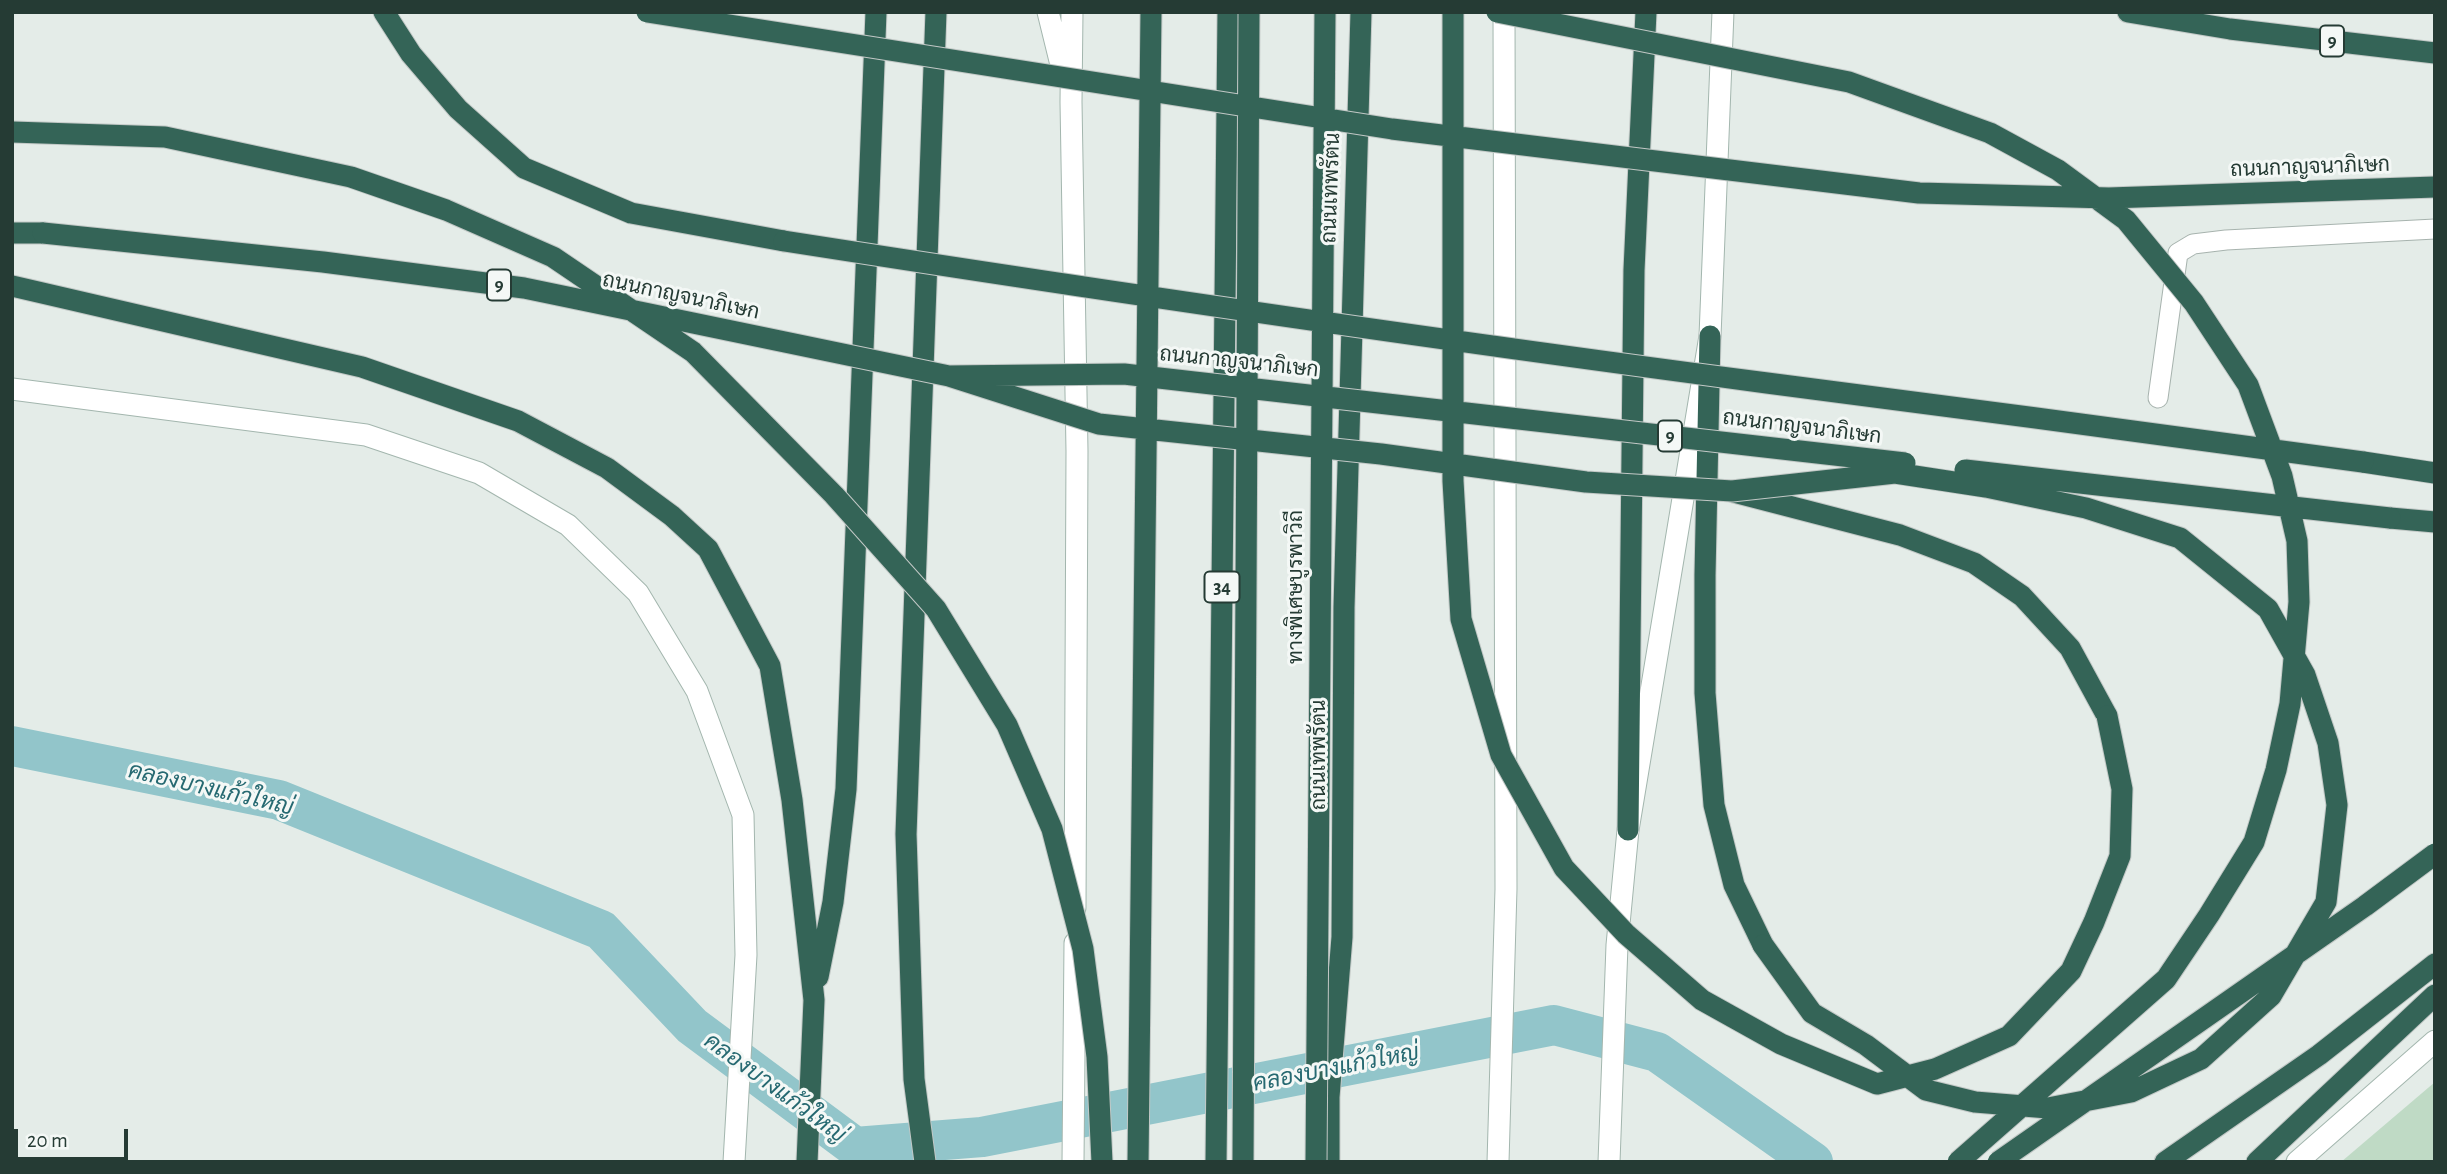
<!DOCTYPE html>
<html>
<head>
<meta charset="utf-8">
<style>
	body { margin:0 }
	#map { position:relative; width:2447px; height:1174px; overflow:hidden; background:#e4ece8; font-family:"Alegreya Sans",sans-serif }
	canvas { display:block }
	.frame { position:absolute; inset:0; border:14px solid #253b34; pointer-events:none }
	.scale { position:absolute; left:14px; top:1129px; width:114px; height:32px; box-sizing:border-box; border:4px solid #253b34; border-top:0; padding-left:9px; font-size:21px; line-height:24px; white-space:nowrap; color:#253b34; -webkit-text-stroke:5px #f4f8f6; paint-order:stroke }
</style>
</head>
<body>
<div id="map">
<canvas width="2447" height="1174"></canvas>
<div class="frame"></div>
<div class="scale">20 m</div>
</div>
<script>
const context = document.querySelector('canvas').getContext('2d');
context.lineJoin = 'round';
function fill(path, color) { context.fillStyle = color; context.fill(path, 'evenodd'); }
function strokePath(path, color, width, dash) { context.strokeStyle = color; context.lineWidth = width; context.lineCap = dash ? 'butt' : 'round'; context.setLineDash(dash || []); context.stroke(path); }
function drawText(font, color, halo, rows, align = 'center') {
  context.font = font + ' "Alegreya Sans",Sarabun,sans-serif'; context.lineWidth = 6; context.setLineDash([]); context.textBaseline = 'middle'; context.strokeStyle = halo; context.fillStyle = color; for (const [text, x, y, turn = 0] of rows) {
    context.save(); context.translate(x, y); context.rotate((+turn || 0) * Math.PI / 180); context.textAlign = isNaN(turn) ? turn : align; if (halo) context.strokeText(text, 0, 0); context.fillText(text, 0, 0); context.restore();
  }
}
const green = new Path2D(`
	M2435,1082V1162H2341Z`);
const canal = new Path2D(`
	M12,746L279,800L601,930L692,1026L855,1147L982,1137L1554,1025L1657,1052L1813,1162`);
const lane = new Path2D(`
	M2158,398L2178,253L2193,244L2226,240L2435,229`);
const secondary = new Path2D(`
	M1048,12L1063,73
	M1072,12L1071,102L1077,451L1075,908
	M12,389L366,435L479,473L568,525L638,593L697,691L743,815L746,955L734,1162
	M1073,1162L1075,943
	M1498,1162L1506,889L1504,12
	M1609,1162L1617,945L1628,830L1710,336L1723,12
	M2297,1162L2435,1041`);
const highway = new Path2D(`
	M384,12L411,54L458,109L524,168L631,213L784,241
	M2128,12L2230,29L2435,53
	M12,233H43
	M12,286L362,367L518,421L607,468L672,516L708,549L770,666L792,800L814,1000L807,1162
	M1710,336L1705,575V693L1714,805L1734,885L1763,945
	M2363,462L2435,473
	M1734,492L1900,535L1974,563L2022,596L2070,648L2107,716
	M2390,518L2435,522
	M1628,830L1634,270L1646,12
	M818,977L833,902L846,789L876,12
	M925,1162L914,1079L906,834L936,12
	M1216,1162L1228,12
	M1329,1162V1097L1342,937L1344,607L1361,12
	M2165,1162L2319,1055L2435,964
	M2257,1162L2435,995`);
const highwayBridge = new Path2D(`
	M647,12L1392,129L1919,193L2109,198L2435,187
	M1453,12V481L1461,619L1501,755L1564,868L1626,934L1702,1000L1781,1044L1877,1084L1935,1069L2009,1036L2071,971L2094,922L2120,856L2122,789L2107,716
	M1497,12L1849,82L1990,133L2058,170L2126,220L2194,303L2248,385L2282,476L2297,541L2299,602L2290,704L2276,770L2254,842L2209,915L2166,979L1958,1162
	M12,132L165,137L351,177L446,210L553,257L693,352L834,495L936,609L1007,725L1052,829L1083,949L1097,1057L1102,1162
	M43,233L323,262L524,288L949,376L1124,374L1905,463
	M784,241C1111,292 1439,340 1767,383C1966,409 2164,434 2363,462
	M949,376L1099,424L1381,454L1586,482L1732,491L1895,473L1986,487L2086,508L2180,538L2268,609L2305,675L2328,743L2337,805L2326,902L2271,996L2201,1059L2131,1092L2048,1108L1975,1102L1926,1090L1866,1045L1812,1013L1763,945
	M1965,470L2390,518
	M1138,1162L1151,12
	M1243,1162L1249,12
	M1316,1162L1325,12
	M1998,1162L2365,906L2435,854`);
const shields = [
	[2332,41,24],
	[499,285,24],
	[1670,436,24],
	[1222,587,35]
];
const shieldNames = [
	["9",2332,41],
	["9",499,285],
	["9",1670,436],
	["34",1222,587]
];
const streetNames = [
	["ถนนกาญจนาภิเษก",2310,167,-2],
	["ถนนเทพรัตน",1331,188,-88],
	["ถนนกาญจนาภิเษก",681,296,12],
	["ถนนกาญจนาภิเษก",1239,362,6],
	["ถนนกาญจนาภิเษก",1802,427,7],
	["ทางพิเศษบูรพาวิถี",1296,587,-90],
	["ถนนเทพรัตน",1319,755,-90]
];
const waterNames = [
	["คลองบางแก้วใหญ่",211,789,13],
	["คลองบางแก้วใหญ่",1336,1068,-11],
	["คลองบางแก้วใหญ่",775,1088,36]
];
fill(green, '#bfdac5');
strokePath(canal, '#92c5ca', 40);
strokePath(lane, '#a7b3ae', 21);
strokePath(secondary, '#a3b6ae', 23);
strokePath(highway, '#c2c8c6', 23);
strokePath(lane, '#fff', 19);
strokePath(secondary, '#fff', 21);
strokePath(highway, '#346457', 21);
strokePath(highwayBridge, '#c2c8c6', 23, []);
strokePath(highwayBridge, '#346457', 21);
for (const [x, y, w] of shields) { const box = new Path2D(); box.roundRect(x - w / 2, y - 15.5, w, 31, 5); context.fillStyle = '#f4f8f6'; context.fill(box); strokePath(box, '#253b34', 2); }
drawText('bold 19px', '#253b34', null, shieldNames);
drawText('21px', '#253b34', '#f4f8f6', streetNames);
drawText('italic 23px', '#266971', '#f4f8f6', waterNames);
</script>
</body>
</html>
